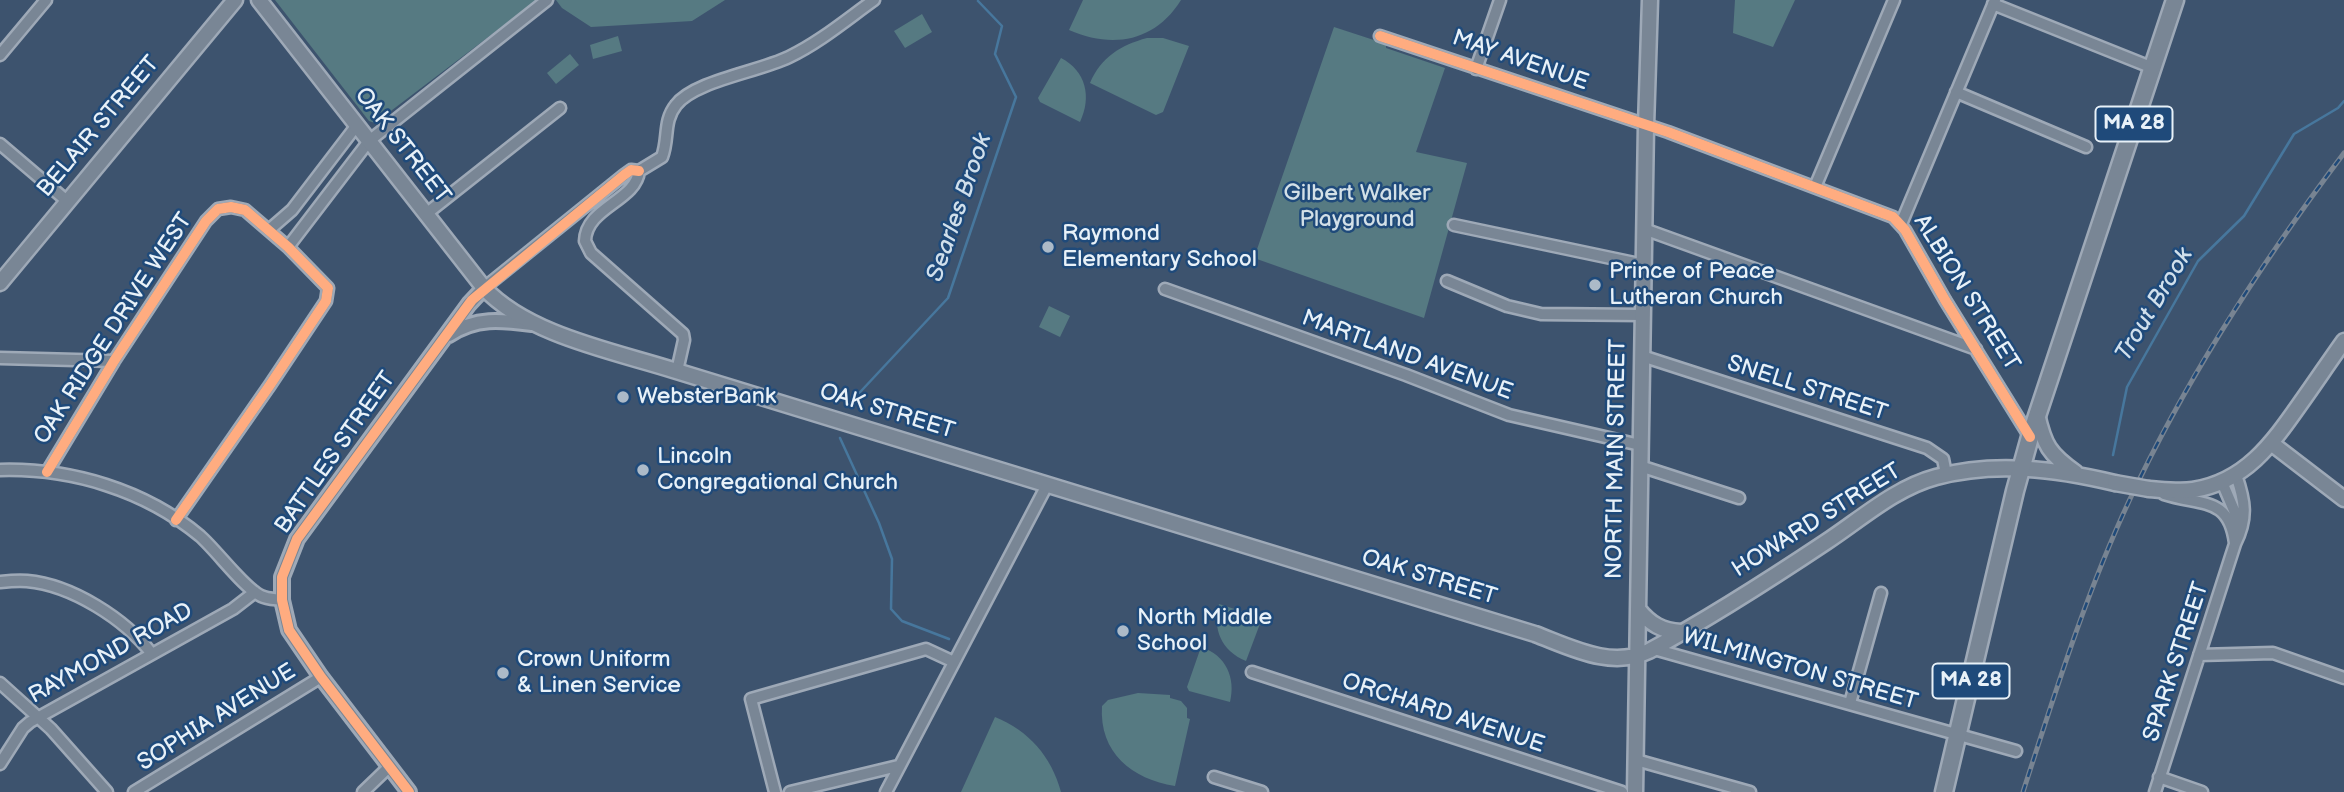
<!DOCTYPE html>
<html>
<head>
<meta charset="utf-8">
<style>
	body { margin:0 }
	canvas { display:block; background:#3d536e }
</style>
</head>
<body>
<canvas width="2344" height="792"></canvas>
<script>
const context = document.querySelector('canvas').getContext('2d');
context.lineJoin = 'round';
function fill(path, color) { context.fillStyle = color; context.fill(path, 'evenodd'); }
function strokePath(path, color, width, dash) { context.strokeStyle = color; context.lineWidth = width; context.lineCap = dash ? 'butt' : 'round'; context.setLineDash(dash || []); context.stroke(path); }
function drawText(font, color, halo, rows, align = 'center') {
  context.font = font + ' "Balsamiq Sans",sans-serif'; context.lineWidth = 5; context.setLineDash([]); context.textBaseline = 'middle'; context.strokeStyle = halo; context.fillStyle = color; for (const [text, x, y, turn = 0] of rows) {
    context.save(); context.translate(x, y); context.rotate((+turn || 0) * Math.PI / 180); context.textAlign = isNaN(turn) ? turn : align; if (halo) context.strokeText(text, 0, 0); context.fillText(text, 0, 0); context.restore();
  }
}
const green = new Path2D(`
	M275,0H537L375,123L369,121Z
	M556,0H725L692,21L591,27L562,8Z
	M1083,0H1181C1155,42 1112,49 1069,30Z
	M1735,0H1795L1773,47L1733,33Z
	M922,14L932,32L905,48L894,31Z
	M1334,27L1386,44V48L1445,68L1416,152L1467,163L1424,318L1254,258Z
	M618,36L622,51L593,59L590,45Z
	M1147,38H1163L1189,46L1163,112L1156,115L1090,83C1101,57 1121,45 1147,38Z
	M570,54L579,65L556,84L547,73Z
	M1061,58C1086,71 1092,97 1080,122L1040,102L1038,98Z
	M1049,306L1070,316L1060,337L1039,327Z
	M1219,604L1259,617L1261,621L1246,661C1221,651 1212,628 1219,604Z
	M1201,647C1226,655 1236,678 1230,702L1189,691L1187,687Z
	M1138,693L1170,695V698L1181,701L1187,708V718L1190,719L1175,786C1132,779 1099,753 1102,706L1108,700Z
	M995,717C1029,731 1051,756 1061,792H961Z`);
const stream = new Path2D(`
	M849,404L948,298L1016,97L995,54L1002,26L978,1
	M840,438L879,523L892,559L891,609L902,621L949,639
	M2113,455L2127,387L2198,261L2244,216L2294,134L2338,108L2344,101`);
const minor = new Path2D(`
	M1993,4L2153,68
	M1380,36L1668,132L1893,217L1905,230L1945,300L2030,437
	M0,55L46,0
	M1476,69L1500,0
	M1956,92L2086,147
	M0,144L67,201
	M1815,187L1894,0
	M426,214L560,108
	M1901,224L1995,0
	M1454,225L1644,265
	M1644,229L1976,349
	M269,230L292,210L357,125
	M288,247L369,141L547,0
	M1447,281L1507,306L1541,314L1643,315
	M484,288L624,175L631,170L639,171
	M1165,289L1406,375L1509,415L1640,445
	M1642,356L1927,448L1943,459L1946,474
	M0,358L114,361
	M677,371L684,340L683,334L591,253L585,241C586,207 636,201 639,171L662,157C669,139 663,121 676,105C694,81 758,72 789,57C820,42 846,20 874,0
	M1640,466L1739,498
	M0,470C71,468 145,490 200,536C217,551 244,588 261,596C267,599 275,599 282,600
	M47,472L114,361L206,221L218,209L231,207L245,210L288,247L328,288L326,301L270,385L176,520
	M2222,482L2236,515L2237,529
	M2164,494C2201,506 2229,496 2235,543
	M0,582C9,581 18,580 27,581C72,585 125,619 152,654
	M1654,649L2016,751
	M2199,655L2273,653L2344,678
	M1252,672L1622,792
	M0,683L51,729L107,792
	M1850,703L1881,593
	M1636,760L1750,792
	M0,764L23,728L30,722L233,609L255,592
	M1214,777L1262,792
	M2159,777L2202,792
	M134,792L321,677
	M363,792L389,767
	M775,792L751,699L926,649L954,662
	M790,792L898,766
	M886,792L1047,485
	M2155,792L2235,544C2248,518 2245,501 2236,475`);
const tertiary = new Path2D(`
	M449,335C476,317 501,320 532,324
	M409,792L321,677L289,630L282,600V577L297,539L469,304L484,288`);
const secondary = new Path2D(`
	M259,0L484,288C528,335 613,351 673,370L1535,634C1572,648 1611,669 1649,651C1710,618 1769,580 1826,542C1861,519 1895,488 1936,477C1995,461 2056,469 2115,483
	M0,283L235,0
	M2037,414C2044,445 2049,454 2076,473
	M2271,443L2344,499
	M2149,489C2164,490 2179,492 2193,490C2245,482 2272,444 2300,404C2315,383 2329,362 2344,341
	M1638,609C1650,624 1662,631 1681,632
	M1635,792L1646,126L1650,0`);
const primary = new Path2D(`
	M1944,792L2015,491L2030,437L2175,0`);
const rail = new Path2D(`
	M2023,792C2055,693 2086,593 2130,499C2188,375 2262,262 2344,153`);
const secondaryBridge = new Path2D(`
	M2115,483L2149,489`);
const cycleway = new Path2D(`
	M1380,36L1668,132L1893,217L1905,230L1945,300L2030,437
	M47,472L114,361L206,221L218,209L231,207L245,210L288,247L328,288L326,301L270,385L176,520
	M409,792L321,677L289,630L282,600V577L297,539L472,300L624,175L631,170L639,171`);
const markers = [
	[1048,247,7,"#acbac8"],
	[1595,285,7,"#acbac8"],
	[623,397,7,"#acbac8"],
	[643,470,7,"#acbac8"],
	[1123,631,7,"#acbac8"],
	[503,673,7,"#acbac8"]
];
const shields = [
	[2134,124,77],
	[1971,681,77]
];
const shieldNames = [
	["MA 28",2134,124],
	["MA 28",1971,681]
];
const streetNames = [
	["MAY AVENUE",1520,61,19],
	["BELAIR STREET",99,127,-50],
	["OAK STREET",402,146,52],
	["ALBION STREET",1966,293,58],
	["OAK RIDGE DRIVE WEST",114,329,-57],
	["MARTLAND AVENUE",1407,356,20],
	["SNELL STREET",1807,389,18],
	["OAK STREET",887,412,17],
	["BATTLES STREET",336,453,-55],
	["NORTH MAIN STREET",1617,459,-89],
	["HOWARD STREET",1817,521,-32],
	["OAK STREET",1429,578,17],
	["RAYMOND ROAD",111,654,-29],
	["SPARK STREET",2177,662,-72],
	["WILMINGTON STREET",1800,670,16],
	["ORCHARD AVENUE",1443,714,18],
	["SOPHIA AVENUE",217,718,-32]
];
const parkNames = [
	["Gilbert Walker",1357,194],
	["Playground",1357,220]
];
const poiNames = [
	["Raymond",1062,234],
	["Elementary School",1062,260],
	["Prince of Peace",1609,272],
	["Lutheran Church",1609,298],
	["WebsterBank",637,397],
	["Lincoln",657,457],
	["Congregational Church",657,483],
	["North Middle",1137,618],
	["School",1137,644],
	["Crown Uniform",517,660],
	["& Linen Service",517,686]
];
const waterNames = [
	["Searles Brook",960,208,-71],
	["Trout Brook",2155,305,-59]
];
fill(green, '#567a82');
strokePath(stream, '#47779d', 2.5);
strokePath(minor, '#9ea9b7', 15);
strokePath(tertiary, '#9ea9b7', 18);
strokePath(secondary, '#9ea9b7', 19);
strokePath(primary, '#9ea9b7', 21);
strokePath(minor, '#798695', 10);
strokePath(tertiary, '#798695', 12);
strokePath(secondary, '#798695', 14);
strokePath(primary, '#798695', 16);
strokePath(rail, '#788492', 5);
strokePath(rail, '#1f4a7a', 2.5, [8]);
strokePath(secondaryBridge, '#9ea9b7', 19, []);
strokePath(secondaryBridge, '#798695', 14);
strokePath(cycleway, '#ffac80', 10);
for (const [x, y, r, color] of markers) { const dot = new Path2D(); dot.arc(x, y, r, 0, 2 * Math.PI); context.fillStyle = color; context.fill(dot); strokePath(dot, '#1f4a7a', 2.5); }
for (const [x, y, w] of shields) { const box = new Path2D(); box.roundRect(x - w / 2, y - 17.5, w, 35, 5); context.fillStyle = '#1f4a7a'; context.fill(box); strokePath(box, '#e8f1f8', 2); }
drawText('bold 21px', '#e8f1f8', null, shieldNames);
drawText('23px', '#e8f1f8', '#1f4a7a', streetNames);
drawText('23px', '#d3e0e7', '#1f4a7a', parkNames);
drawText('23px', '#e8f1f8', '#1f4a7a', poiNames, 'left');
drawText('italic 24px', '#d0dfeb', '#1f4a7a', waterNames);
</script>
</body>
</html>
